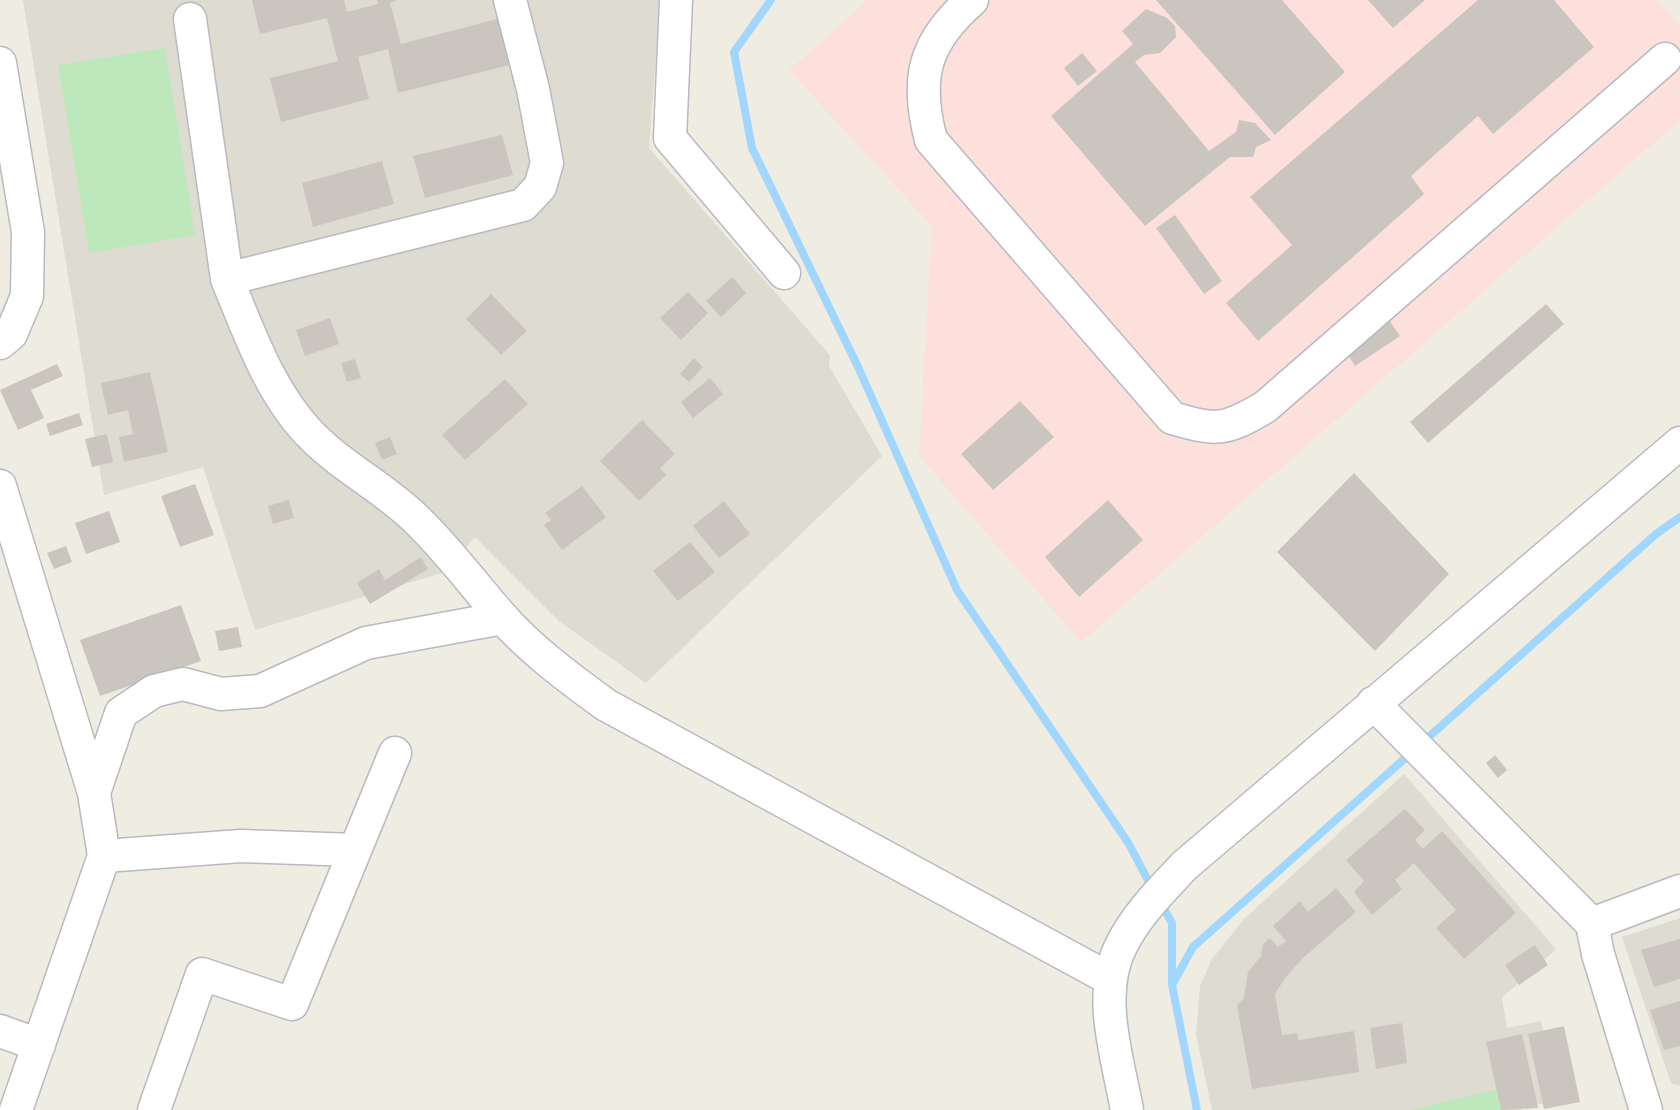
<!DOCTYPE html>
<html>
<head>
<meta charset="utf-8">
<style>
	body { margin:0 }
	canvas { display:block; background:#efece2 }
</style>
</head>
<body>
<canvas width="1680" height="1110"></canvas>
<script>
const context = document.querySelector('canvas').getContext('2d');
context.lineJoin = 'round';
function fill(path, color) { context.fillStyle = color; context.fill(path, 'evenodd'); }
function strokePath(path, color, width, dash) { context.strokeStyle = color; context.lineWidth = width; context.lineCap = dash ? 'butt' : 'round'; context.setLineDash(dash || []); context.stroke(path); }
const education = new Path2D(`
	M23,0H660L649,148L830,355L829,366L882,456L646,683L559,621L475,537L445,572L255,630L203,467L104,495Z
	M1404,774L1556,949L1502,998L1507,1028L1541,1021L1560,1100L1522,1108V1110H1212L1196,1034L1200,986L1212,959L1245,918Z
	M1680,918V1086L1671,1083L1622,937Z`);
const medical = new Path2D(`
	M868,0H1657L1680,26V120L1081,642L919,456L932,226L789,70Z`);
const green = new Path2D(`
	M165,48L195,235L89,253L58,65Z
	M1496,1090L1501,1110H1409Z`);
const stream = new Path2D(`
	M771,0L734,52L752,148L859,369L957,590L1129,844L1152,888
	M1422,743L1656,534L1680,517
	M1160,902L1172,923V985
	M1197,1110L1172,985L1193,947L1412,752`);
const building = new Path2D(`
	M252,0H344L347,12L378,4L377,0H397L390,3L401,44L501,18L514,64L398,93L388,49L358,57L369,99L281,122L270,78L338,61L327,18L260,34Z
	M1156,0H1282L1345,72L1275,135Z
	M1368,0H1425L1393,28Z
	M1478,0H1554L1594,47L1493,134L1478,116L1411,176L1424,194L1258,341L1226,303L1292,245L1250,197Z
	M1146,9L1167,18L1175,26L1176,37L1160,53L1144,55L1135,62L1209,151L1236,132L1239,120L1255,123L1271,140L1256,147L1253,157H1230L1145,226L1051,116L1133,44L1122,31Z
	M1082,53L1097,71L1078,86L1064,68Z
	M502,135L513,175L425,198L413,156Z
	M382,161L394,204L313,227L302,183Z
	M1175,215L1222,281L1204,294L1156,228Z
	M732,277L746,293L721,317L706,301Z
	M688,292L708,313L681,340L660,318Z
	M491,294L527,331L501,355L466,319Z
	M1546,304L1564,324L1428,443L1410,422Z
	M1387,317L1400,336L1355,366L1343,347Z
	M330,318L339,344L305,356L296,330Z
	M694,358L703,367L689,382L680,374Z
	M355,359L361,378L347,382L341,363Z
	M57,364L63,376L31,390L44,418L18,430L0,390Z
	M150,372L168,452L124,462L119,437L133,434L128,410L108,415L101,383Z
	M710,378L723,394L693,418L681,402Z
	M505,379L528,404L465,460L442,435Z
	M1020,401L1054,437L993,490L961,454Z
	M79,413L83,425L50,436L46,424Z
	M642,420L675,454L660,468L666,475L639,501L600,461Z
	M107,434L113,462L92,467L85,439Z
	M390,437L397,454L382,460L375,443Z
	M1354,473L1449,574L1375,651L1277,552Z
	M195,484L214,535L180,547L161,496Z
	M582,486L606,517L562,550L544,525L551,520L545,513Z
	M289,500L294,518L273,524L268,506Z
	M1108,500L1143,540L1079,597L1045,557Z
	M724,501L750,534L719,558L693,526Z
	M109,511L120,542L86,554L75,523Z
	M690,542L715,572L678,601L653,571Z
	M66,546L72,562L54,569L47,553Z
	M421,557L428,569L370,604L357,583L379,569L385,580Z
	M181,605L201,661L100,696L80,640Z
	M238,627L242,647L219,651L215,631Z
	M1495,755L1507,770L1498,778L1486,763Z
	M1405,809L1425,830L1415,840L1423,849L1442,831L1516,913L1464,959L1436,928L1456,910L1414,863L1395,880L1402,889L1372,915L1354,892L1364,881L1346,860Z
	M1336,888L1356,912L1303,958L1285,978L1275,994L1282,1035L1297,1033L1299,1040L1354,1031L1359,1072L1252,1089L1237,1005L1244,998L1248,972L1261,956L1263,944L1270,938L1278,947L1286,941L1273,926L1300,901L1308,912Z
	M1680,939V979L1654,987L1641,950Z
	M1535,945L1548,965L1519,985L1505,965Z
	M1680,1001V1046L1664,1050L1650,1010Z
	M1402,1023L1407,1063L1376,1069L1370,1028Z
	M1564,1026L1580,1102L1544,1109L1528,1034Z
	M1522,1034L1538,1108L1501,1110L1486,1042Z`);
const minor = new Path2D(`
	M510,0L533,89L547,163L540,187L523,205L227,279C249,332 269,391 309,433C341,467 385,488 417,520C448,550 473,584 501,616C531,650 570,679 606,705L1110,979
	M676,0L670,138L784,273
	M972,0C923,43 915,79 931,140L1172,418C1216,431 1225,431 1265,407L1665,59
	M190,19L227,279
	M0,63L28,232L27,296L11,334L0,343
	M0,486L94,793L104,856
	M1373,703L1592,924L1598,954L1646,1110
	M94,793L121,713L154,691L183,684L221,694L260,691L366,643L503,618
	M1592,924L1680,891
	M0,1031L39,1045
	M16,1110L104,856L241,846L355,850
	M154,1110L202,974L292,1004L395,753
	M1127,1110C1118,1059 1096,995 1121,946C1136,915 1161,891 1184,866L1680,443`);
fill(education, '#dedbd1');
fill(medical, '#fddfdc');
fill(green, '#bce8bc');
strokePath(stream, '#a1d6ff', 8);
fill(building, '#cac6bf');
strokePath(minor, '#b7bac0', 35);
strokePath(minor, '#fff', 32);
</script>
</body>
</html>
